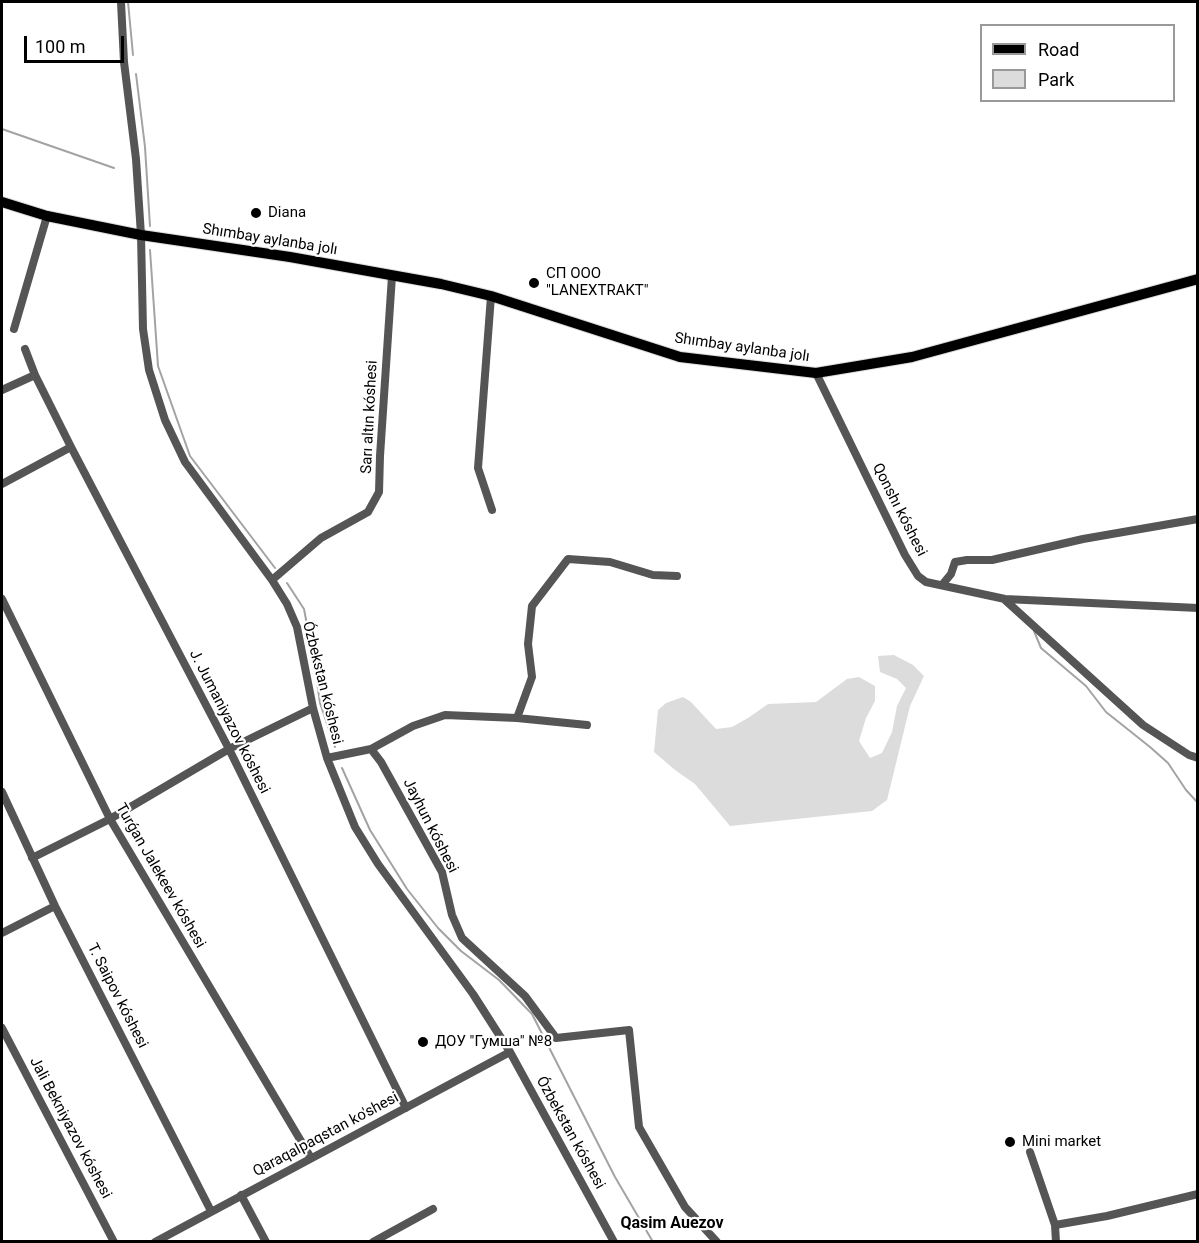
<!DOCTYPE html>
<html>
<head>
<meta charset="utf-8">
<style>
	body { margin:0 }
	#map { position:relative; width:1199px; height:1243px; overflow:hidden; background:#fff; font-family:Roboto,sans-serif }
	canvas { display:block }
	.frame { position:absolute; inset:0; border:3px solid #000; pointer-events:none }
	.legend { position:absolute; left:980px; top:24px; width:195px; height:78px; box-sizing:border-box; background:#fff; border:2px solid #999; margin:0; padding:8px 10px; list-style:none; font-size:18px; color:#000 }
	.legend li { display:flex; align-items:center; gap:12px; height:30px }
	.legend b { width:30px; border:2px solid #999 }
	.scale { position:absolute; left:24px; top:36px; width:100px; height:27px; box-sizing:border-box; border:3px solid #000; border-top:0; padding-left:8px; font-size:18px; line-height:21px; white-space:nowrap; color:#000; -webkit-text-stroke:4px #fff; paint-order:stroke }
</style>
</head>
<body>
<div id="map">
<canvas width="1199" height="1243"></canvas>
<div class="frame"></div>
<ul class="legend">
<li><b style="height:8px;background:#000"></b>Road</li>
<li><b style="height:16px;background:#dcdcdc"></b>Park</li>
</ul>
<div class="scale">100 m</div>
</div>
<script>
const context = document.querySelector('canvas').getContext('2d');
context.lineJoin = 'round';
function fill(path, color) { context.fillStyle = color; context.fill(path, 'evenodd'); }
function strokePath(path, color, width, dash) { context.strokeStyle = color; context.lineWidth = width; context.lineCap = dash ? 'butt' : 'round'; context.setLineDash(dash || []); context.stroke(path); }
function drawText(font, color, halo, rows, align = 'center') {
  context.font = font + ' Roboto,sans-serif'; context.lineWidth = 4.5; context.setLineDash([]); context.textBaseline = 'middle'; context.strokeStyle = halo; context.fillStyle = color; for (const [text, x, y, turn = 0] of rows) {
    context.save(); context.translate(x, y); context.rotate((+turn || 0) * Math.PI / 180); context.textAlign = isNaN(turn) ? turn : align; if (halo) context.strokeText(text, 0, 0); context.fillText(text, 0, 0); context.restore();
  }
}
const green = new Path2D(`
	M894,655L913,665L924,676L910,706L887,800L872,811L730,826L695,784L675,770L654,752L658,710L666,703L683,697L691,702L716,729L732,727L748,718L768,704L816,702L847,679L859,677L875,686V701L866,718L859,741L870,758L882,753L892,732L897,706L906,688L897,679L880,672L878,656Z`);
const stream = new Path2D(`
	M128,2L133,55
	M136,74L145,147L150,226
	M2,129L114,168
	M150,250L158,366L190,456L275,568
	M287,583L304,609L315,667L320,703L335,747
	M1034,631L1041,648L1086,686L1106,712L1150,747L1168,763L1186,790L1198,803
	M342,768L370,830L407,889L438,928L461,951L499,980L532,1014L615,1177L653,1242`);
const minor = new Path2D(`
	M121,2L124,62L136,159L141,235L143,329L149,370L165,420L185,462L272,580L287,604L297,627L313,708L327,758L355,827L378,864L473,994L510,1052L614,1242
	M491,296L478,468L492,510
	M14,329L47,216
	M25,349L35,375L71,447L229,749L406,1108
	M816,373L905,555L918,576L926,582L1005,599L1198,608
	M2,390L35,375
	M2,484L71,447
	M272,580L321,538L368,512L379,492L380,456L392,276
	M942,585L951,574L955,562L967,560H992L1083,539L1198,519
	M2,599L110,819L311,1158
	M1005,600L1143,725L1189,755L1198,758
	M517,718L532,677L528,644L532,606L568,559L610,562L653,575L677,576
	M371,749L381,762L442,872L452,915L462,938L525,996L556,1038L629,1030L639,1127L685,1207L717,1242
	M327,758L371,749L413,726L445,715L517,718L587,725
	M2,792L55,906L211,1211
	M32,858L110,819L229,749L313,708
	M2,933L55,906
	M2,1028L114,1242
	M1030,1152L1055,1225L1056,1242
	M241,1195L266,1242
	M1055,1225L1107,1216L1198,1194
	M155,1242L510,1052
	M373,1242L433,1209`);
const major = new Path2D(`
	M2,202L47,216L141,235L290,257L441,284L491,296L680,357L816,373L912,357L1198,279`);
const markers = [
	[256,213,6,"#000"],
	[534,283,6,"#000"],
	[423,1042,6,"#000"],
	[1010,1142,6,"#000"]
];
const poiNames = [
	["Diana",268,213],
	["СП ООО",546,274],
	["\"LANEXTRAKT\"",546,291],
	["ДОУ \"Гумша\" №8",435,1042],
	["Mini market",1022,1142]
];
const streetNames = [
	["Shımbay aylanba jolı",270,240,9],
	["Shımbay aylanba jolı",742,348,8],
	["Sarı altın kóshesi",370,417,-87],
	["Qonshı kóshesi",899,510,63],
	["Ózbekstan kóshesi",322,683,76],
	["J. Jumaniyazov kóshesi",229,722,63],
	["Jayhun kóshesi",430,826,63],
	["Turǵan Jalekeev kóshesi",160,876,60],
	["T. Saipov kóshesi",117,996,63],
	["Jali Bekniyazov kóshesi",70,1128,62],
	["Ózbekstan kóshesi",570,1133,61],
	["Qaraqalpaqstan ko'shesi",326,1135,-28]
];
const neighbourhoodNames = [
	["Qasim Auezov",672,1224]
];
fill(green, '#dcdcdc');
strokePath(stream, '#a3a3a3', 2);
strokePath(major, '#dbdbdb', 12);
strokePath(minor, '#555', 8);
strokePath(major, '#000', 10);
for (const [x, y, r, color] of markers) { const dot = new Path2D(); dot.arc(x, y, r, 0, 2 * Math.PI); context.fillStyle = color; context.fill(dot); strokePath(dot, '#fff', 2); }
drawText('15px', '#000', '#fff', poiNames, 'left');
drawText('15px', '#000', '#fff', streetNames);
drawText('bold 16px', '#000', '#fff', neighbourhoodNames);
</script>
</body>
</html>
